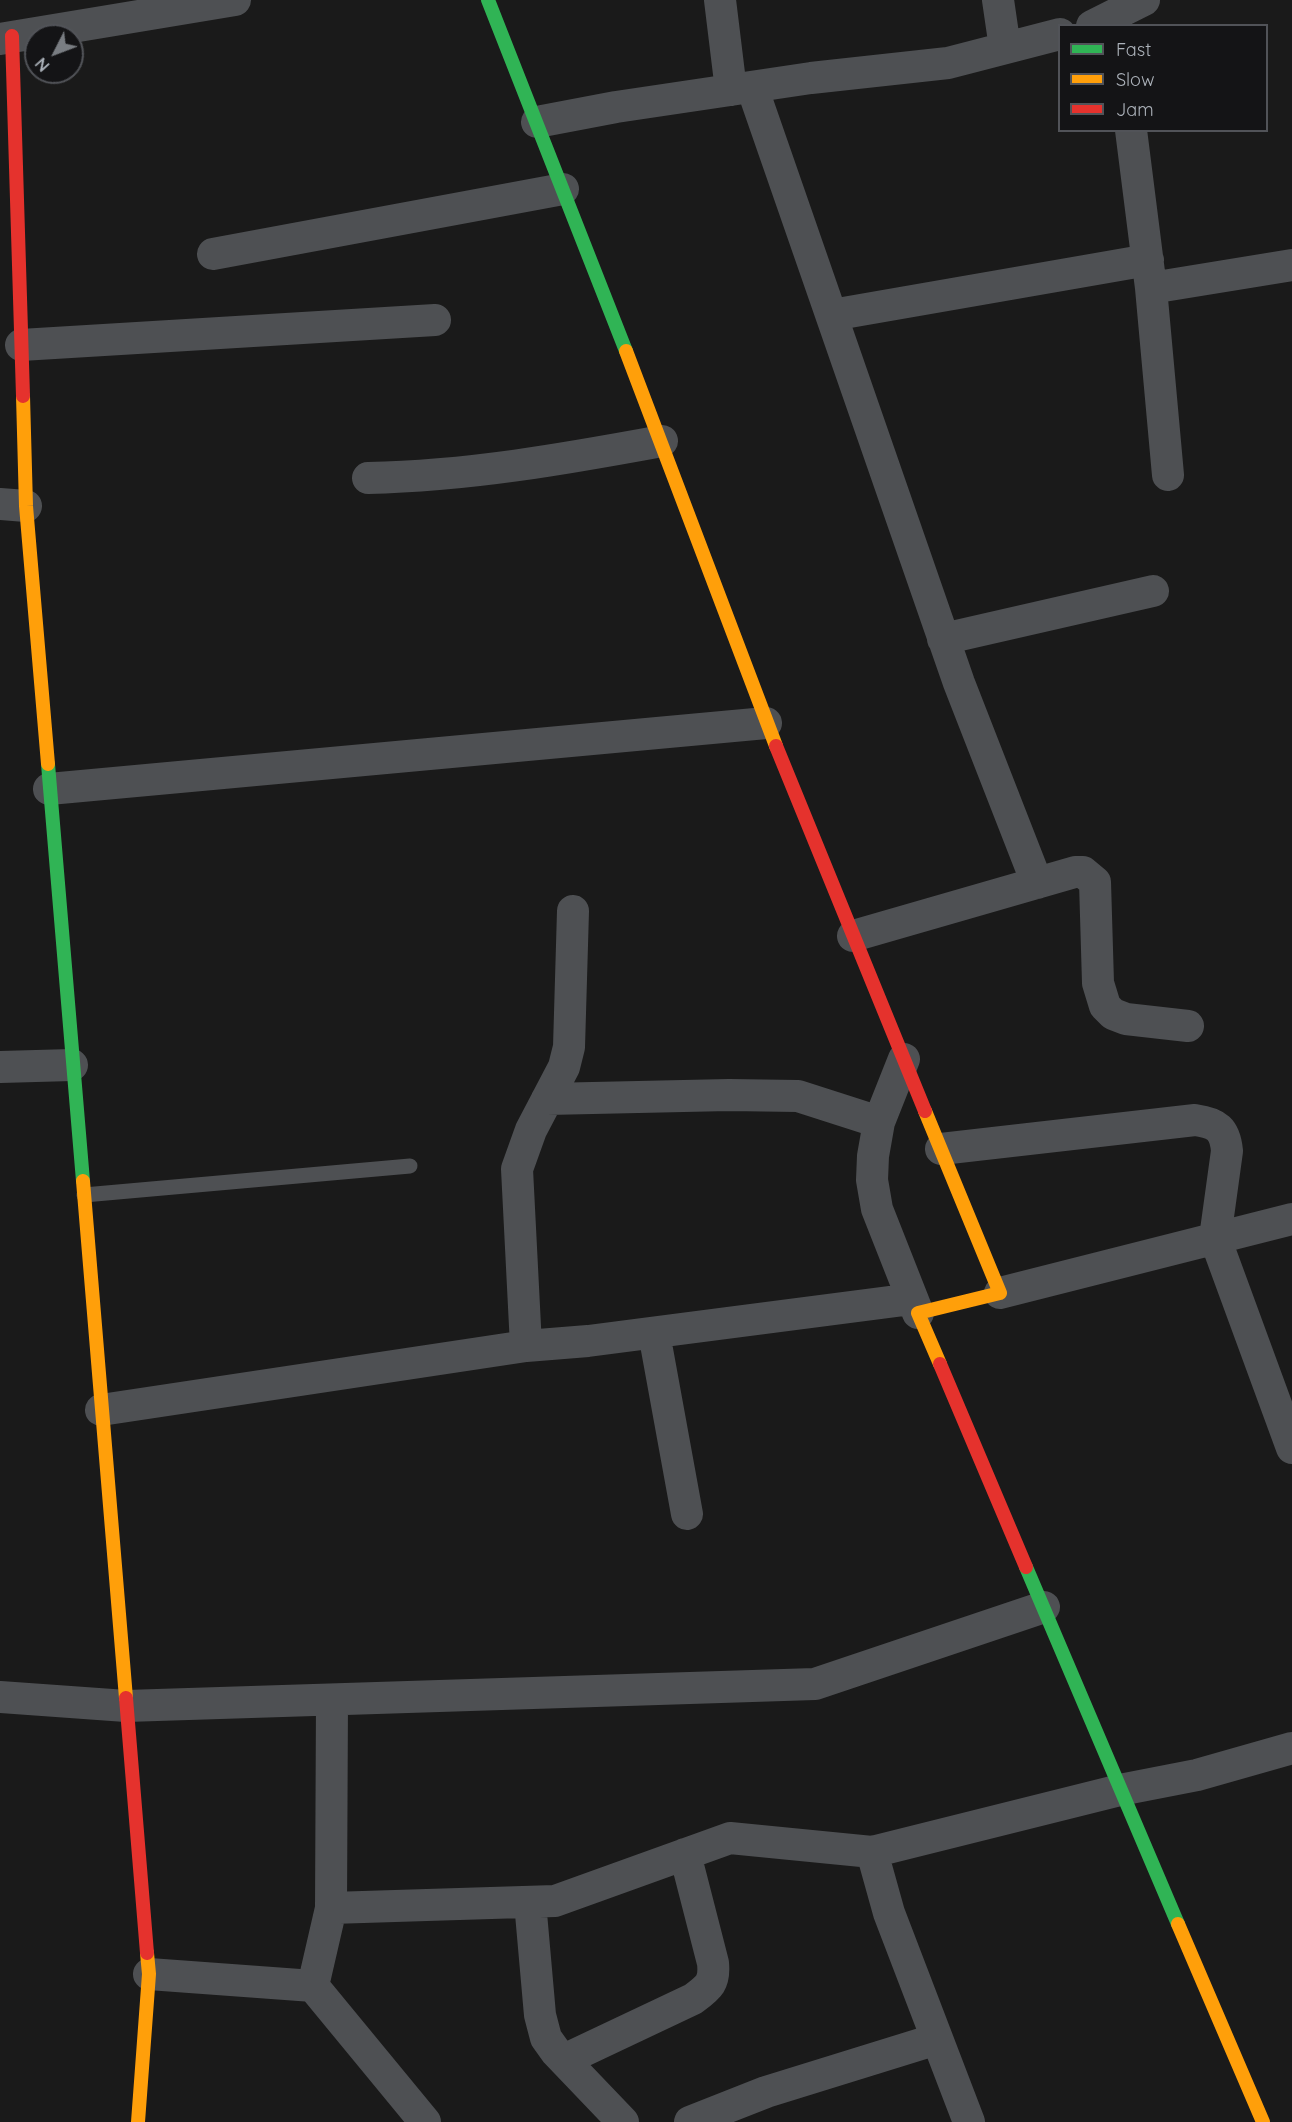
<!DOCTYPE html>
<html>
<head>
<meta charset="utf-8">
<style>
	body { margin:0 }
	#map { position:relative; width:1292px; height:2122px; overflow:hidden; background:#1a1a1a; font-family:Quicksand,sans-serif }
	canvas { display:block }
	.legend { position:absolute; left:1058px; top:24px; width:210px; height:108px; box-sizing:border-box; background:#141416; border:2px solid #515358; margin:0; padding:8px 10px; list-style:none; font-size:18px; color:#acb2ba }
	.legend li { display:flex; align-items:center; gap:12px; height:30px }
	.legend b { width:30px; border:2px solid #515358 }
	.north { position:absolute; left:24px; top:24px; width:60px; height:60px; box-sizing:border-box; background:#141416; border:2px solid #515358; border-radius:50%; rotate:228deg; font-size:16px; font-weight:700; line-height:24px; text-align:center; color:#acb2ba }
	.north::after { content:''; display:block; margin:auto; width:21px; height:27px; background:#797d82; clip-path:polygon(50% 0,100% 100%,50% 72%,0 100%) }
</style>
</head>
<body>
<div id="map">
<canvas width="1292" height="2122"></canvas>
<ul class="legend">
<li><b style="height:8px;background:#30b455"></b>Fast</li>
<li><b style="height:8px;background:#ff9f0a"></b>Slow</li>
<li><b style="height:8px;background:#e5322d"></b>Jam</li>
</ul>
<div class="north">N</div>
</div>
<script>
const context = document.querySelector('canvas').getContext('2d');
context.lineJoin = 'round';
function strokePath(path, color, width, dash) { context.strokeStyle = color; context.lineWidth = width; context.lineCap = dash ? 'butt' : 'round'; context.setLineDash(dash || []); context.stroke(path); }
const lane = new Path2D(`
	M84,1195L410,1166`);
const street = new Path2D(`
	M720,0L731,90
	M998,0L1005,48
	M1092,26L1144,0
	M0,39L235,0
	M752,87L959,683L1037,883
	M537,122L616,107L811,78L948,63L1060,34
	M1131,130L1151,288L1168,475
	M213,254L563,189
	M1151,288L1292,265
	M832,315L1148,260
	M21,345L435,320
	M368,478C468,476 564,459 662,441
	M0,504L26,506
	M943,639L1153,591
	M49,789L766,723
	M853,936L1075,872H1083L1095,882L1098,983L1105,1006L1113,1014L1126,1019L1188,1026
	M904,1059L879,1122L873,1156L872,1180L877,1209L918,1313
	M0,1067L72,1065
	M547,1099L729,1095L798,1096L879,1122
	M941,1149L1195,1120C1217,1123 1225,1129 1227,1151L1215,1238L1292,1448
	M1000,1293L1292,1219
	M654,1333L687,1514
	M526,1346L517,1169L531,1130L564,1067L569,1047L573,911
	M101,1410L526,1346L588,1341L912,1299
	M0,1697L126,1706L815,1684L1044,1607
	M872,1852L889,1913L969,2122
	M530,1902L540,2015L546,2038L556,2052L623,2122
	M331,1908L332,1700
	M149,1974L313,1986L331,1908L555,1901L730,1838L872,1852L1120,1790L1197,1775L1292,1748
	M313,1986L425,2122
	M564,2060L693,1999C709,1987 715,1983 713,1963L685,1854
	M690,2122L766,2092L937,2039`);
const fast = new Path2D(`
	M488,0L626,351
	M48,764L83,1181
	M1026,1567L1178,1924`);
const slow = new Path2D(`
	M626,351L776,746
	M23,396L26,506L48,764
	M925,1111L1000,1293L918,1313L940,1364
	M83,1181L126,1698
	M1178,1924L1263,2122
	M138,2122L149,1974L147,1953`);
const jam = new Path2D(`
	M12,36L23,396
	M776,746L925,1111
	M940,1364L1026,1567
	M126,1698L147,1953`);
strokePath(lane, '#4e5053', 15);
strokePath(street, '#4e5053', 32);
strokePath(fast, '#30b455', 14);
strokePath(slow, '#ff9f0a', 14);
strokePath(jam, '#e5322d', 14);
</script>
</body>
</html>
